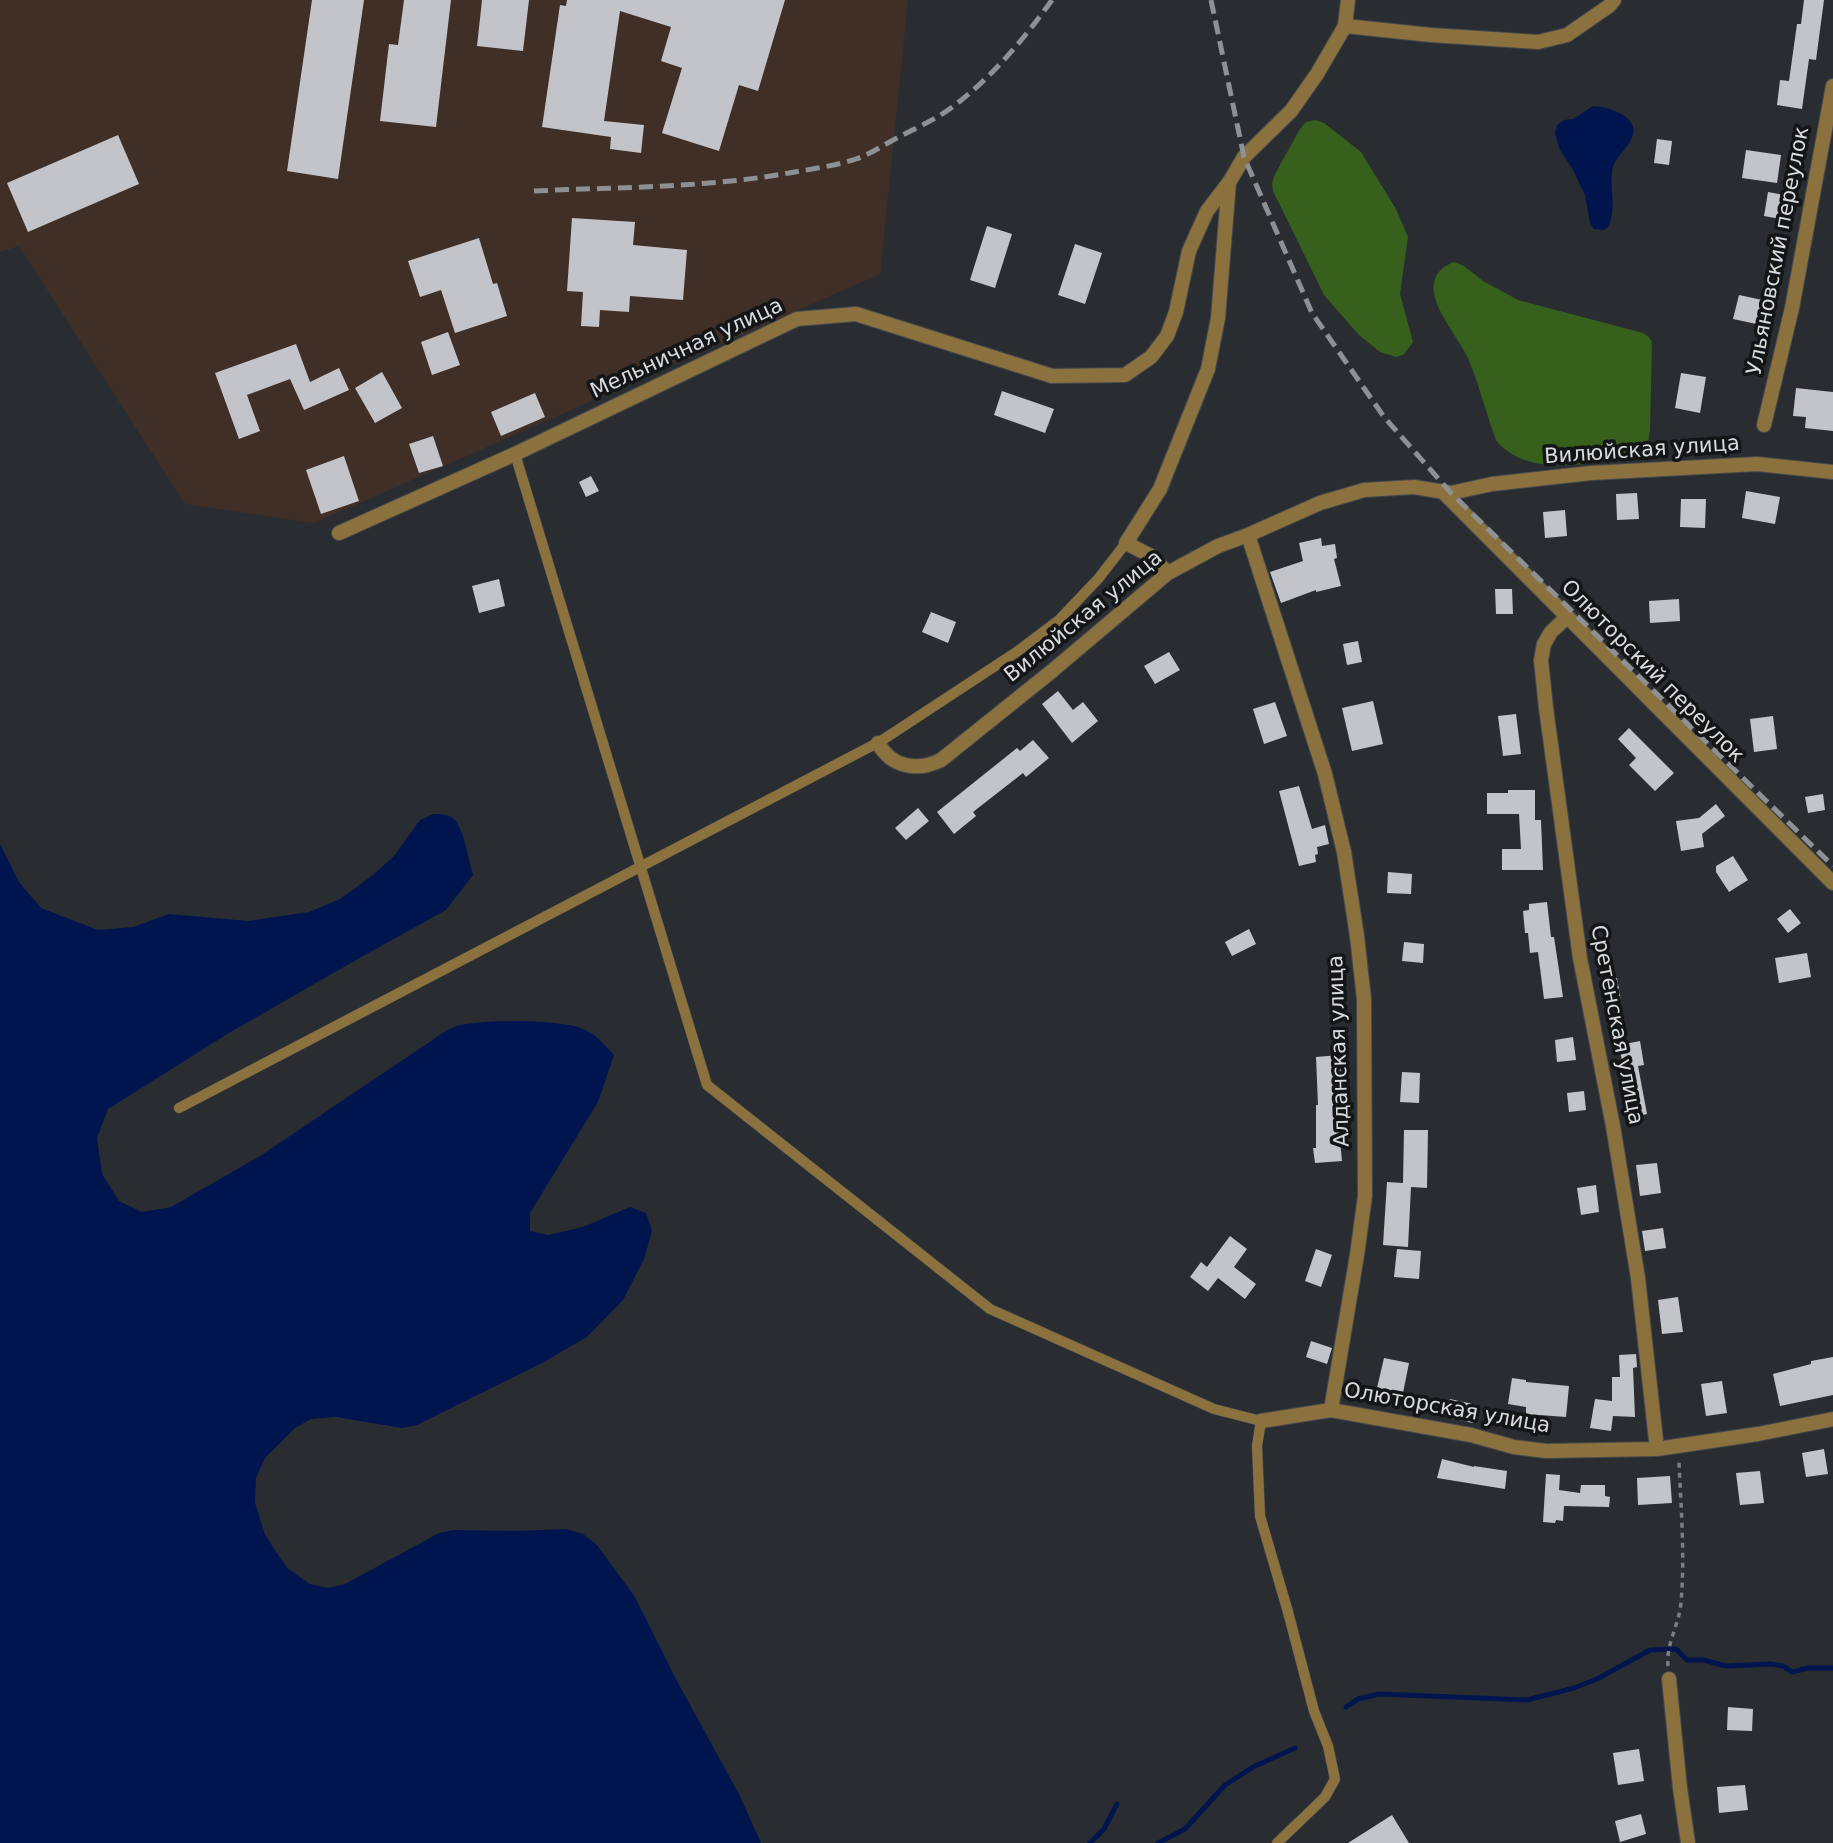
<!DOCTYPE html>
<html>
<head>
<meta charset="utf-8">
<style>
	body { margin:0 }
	canvas { display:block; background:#292d31 }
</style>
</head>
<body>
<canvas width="1833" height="1843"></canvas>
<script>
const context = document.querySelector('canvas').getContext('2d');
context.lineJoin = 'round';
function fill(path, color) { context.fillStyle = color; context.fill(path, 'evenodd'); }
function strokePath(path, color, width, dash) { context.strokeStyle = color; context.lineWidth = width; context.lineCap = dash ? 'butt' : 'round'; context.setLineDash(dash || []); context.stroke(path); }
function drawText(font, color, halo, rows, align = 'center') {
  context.font = font + ' "DejaVu Sans",sans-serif'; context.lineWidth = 7; context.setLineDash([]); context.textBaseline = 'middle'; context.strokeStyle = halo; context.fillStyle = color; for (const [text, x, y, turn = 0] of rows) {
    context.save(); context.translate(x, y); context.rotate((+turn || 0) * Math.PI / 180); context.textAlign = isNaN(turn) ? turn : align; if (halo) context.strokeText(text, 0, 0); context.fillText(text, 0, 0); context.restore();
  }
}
const industrial = new Path2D(`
	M0,0H908L880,274L314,523L185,504L19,246L0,252Z`);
const forest = new Path2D(`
	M1315,120L1324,123L1361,152L1396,209L1408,237L1400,294L1413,342L1404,354L1396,357L1380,352L1359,335L1324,295L1273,191L1272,183L1275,174L1300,129L1306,122Z
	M1454,262L1464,266L1483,281L1518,300L1643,333L1648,336L1652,342L1650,430L1648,444L1641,454C1598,463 1527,480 1496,440C1486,413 1479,384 1468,358C1456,331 1406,281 1454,262Z`);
const water = new Path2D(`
	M1593,106C1610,107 1643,117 1631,140C1625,152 1613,158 1612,173C1610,192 1617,209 1608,227L1604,230L1594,229L1590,223L1585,195L1572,168L1560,150L1555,133L1557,125L1564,120L1573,119Z
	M433,814C441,814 449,814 455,820C464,830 469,861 473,875L446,910L356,960L229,1033L108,1109L97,1138L102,1174L119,1201L142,1212L171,1207L260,1156L434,1039C441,1034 449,1028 457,1026C483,1019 555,1019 581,1028C595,1033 604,1044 614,1055L598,1102L530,1213V1231L548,1235L583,1227L630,1207L646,1213L652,1231L644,1259L623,1300L587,1337L542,1363L417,1425L402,1428L336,1417L311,1419L295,1428L265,1458L256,1478L255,1503L265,1535L287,1568L310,1584L328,1588L345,1584L439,1533L453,1530L516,1531L566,1529L583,1534L597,1545L635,1597L677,1681L739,1794L761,1843H0V844L19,882L41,908L98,930L133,927L169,914L248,921L309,912L340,899L373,875L394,856L420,820Z`);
const stream = new Path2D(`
	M1346,1707L1358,1699L1379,1694L1527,1700L1574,1688L1597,1679L1650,1650L1676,1649L1687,1660H1704L1726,1666L1771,1664L1783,1666L1792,1672L1808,1668H1833
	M1090,1843L1104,1829L1117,1804
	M1158,1843L1185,1829L1225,1785L1253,1767L1295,1748`);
const building = new Path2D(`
	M312,0H364L338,179L287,171Z
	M404,0H451L436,127L380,121L389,44L398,45Z
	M482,0H529L523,51L477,46Z
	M567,0H785L758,91L739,85L719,151L662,133L682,68L661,61L671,27L620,11L604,121L644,125L641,153L610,149L611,137L542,127L560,5L566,6Z
	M1804,0H1824L1816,60L1809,59L1802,109L1777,105L1780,80L1789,81L1797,24H1801Z
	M118,135L139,184L28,232L7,183Z
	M1657,139L1672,141L1669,165L1654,163Z
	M1746,150L1781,155L1777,183L1742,178Z
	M1768,192L1790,196L1786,220L1764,216Z
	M572,218L635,222L633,245L687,250L683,300L630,296L629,312L600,310L599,327L581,326L583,292L567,291Z
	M987,226L1012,234L995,288L970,280Z
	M479,238L493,284L497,283L507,316L455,333L441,290L420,297L408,261Z
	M1075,244L1102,253L1085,304L1058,295Z
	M1739,295L1767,301L1761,325L1733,319Z
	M448,332L460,365L432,375L421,342Z
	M296,344L310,382L339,368L349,390L304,410L290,379L247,395L260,431L239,439L215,373Z
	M382,372L402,408L375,423L355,388Z
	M1681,373L1706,377L1700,413L1675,408Z
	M1796,388L1833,392V431L1805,428L1806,417L1793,416Z
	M1002,391L1054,409L1045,433L994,415Z
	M535,393L545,417L501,436L491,412Z
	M433,436L443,466L419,473L409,444Z
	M344,456L359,501L321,514L306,470Z
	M591,476L599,491L586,497L579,482Z
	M1746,491L1780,497L1775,524L1742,518Z
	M1637,493L1639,519L1617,520L1616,494Z
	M1681,499H1706L1705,528L1680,527Z
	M1565,510L1567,536L1545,538L1543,512Z
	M1321,538L1322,546L1335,544L1337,558L1334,559L1341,586L1316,592V590L1281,603L1270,572L1303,561L1299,543Z
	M499,579L505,606L479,613L472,586Z
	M1495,589H1512L1513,614H1496Z
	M1679,599L1680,621L1650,623L1649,601Z
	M931,612L956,622L948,643L922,632Z
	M1358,641L1362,662L1347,665L1343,644Z
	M1169,652L1180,670L1155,684L1144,666Z
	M1058,691L1073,710L1083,702L1098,721L1072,743L1042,704Z
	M1373,701L1383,744L1352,751L1342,708Z
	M1275,702L1287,736L1264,744L1253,709Z
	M1516,714L1521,754L1503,756L1498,716Z
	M1773,716L1777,749L1754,752L1750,719Z
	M1629,728L1674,773L1655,791L1629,765L1636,758L1618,739Z
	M1033,740L1049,758L1026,777L1023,773L973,812L976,816L954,834L937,812L1017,748L1020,751Z
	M1299,786L1312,829L1325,825L1329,844L1317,847L1318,854L1315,855L1316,862L1299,866L1279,791Z
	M1508,790H1535V820H1541L1543,870H1502V849H1521L1519,814H1487V793H1508Z
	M1823,794L1825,810L1808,813L1805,797Z
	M1716,804L1725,816L1702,834L1704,847L1681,851L1676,821L1699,818Z
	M918,808L929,821L906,840L895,828Z
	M1733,856L1748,880L1729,892L1716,872V866Z
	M1388,872L1412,874L1411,894L1387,893Z
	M1547,902L1551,937H1554L1563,997L1544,999L1538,952L1530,953L1528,933H1525L1523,911L1529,910V904Z
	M1790,909L1801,923L1788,933L1777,919Z
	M1249,929L1256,944L1232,956L1225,942Z
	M1404,942L1424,944L1423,963L1402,961Z
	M1807,953L1811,977L1779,983L1775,958Z
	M1617,978L1621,1001L1604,1005L1600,982Z
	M1573,1037L1576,1060L1557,1062L1555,1040Z
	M1640,1041L1644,1065L1638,1066L1647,1114L1628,1118L1623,1093L1628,1092L1619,1045Z
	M1340,1055L1342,1105H1351V1122H1338L1342,1161L1315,1163L1313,1148H1316V1105H1318L1316,1057Z
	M1402,1072L1420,1073L1419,1103L1400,1102Z
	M1584,1091L1586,1110L1569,1112L1567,1093Z
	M1404,1130H1428L1427,1188L1411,1187L1408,1247L1383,1245L1387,1182L1403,1183Z
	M1657,1163L1661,1193L1640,1196L1636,1165Z
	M1596,1185L1599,1212L1581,1215L1577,1188Z
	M1663,1228L1666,1248L1645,1251L1642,1231Z
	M1230,1236L1247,1249L1234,1267L1256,1284L1245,1299L1218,1278L1208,1291L1190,1277L1201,1262L1207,1267Z
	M1316,1249L1332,1255L1321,1287L1305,1281Z
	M1397,1249L1421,1251L1419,1279L1394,1277Z
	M1678,1297L1683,1332L1662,1334L1658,1300Z
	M1311,1341L1332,1348L1327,1364L1306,1357Z
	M1636,1354L1637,1367L1633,1368L1635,1417L1613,1416L1611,1431L1590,1428L1595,1399L1612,1401V1377H1620L1619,1355Z
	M1833,1357V1395L1780,1406L1773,1374L1811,1364V1361Z
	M1384,1358L1409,1363L1403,1393L1377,1388Z
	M1512,1378L1526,1380V1382L1569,1386L1566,1417L1526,1414V1407L1508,1404Z
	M1722,1381L1727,1413L1706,1416L1701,1384Z
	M1450,1399L1477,1405L1473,1423L1446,1417Z
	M1824,1449L1828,1474L1806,1477L1802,1453Z
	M1442,1459L1474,1467V1466L1507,1471L1505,1489L1437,1478Z
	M1760,1471L1764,1503L1740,1505L1736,1473Z
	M1546,1474L1560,1475L1559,1490L1580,1493L1581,1485H1605V1496L1610,1497L1609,1507L1564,1506L1563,1521L1556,1520L1555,1523L1543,1522Z
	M1670,1476L1672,1503L1638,1505L1637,1478Z
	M1728,1707L1753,1709L1752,1731L1727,1730Z
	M1639,1749L1644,1781L1618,1785L1613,1753Z
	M1745,1785L1748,1810L1719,1813L1717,1787Z
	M1641,1814L1646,1834L1620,1842L1615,1821Z
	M1392,1815L1409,1843H1348Z`);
const path = new Path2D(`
	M1668,1666C1666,1643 1679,1625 1681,1603C1685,1556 1681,1509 1679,1462`);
const service = new Path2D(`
	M515,454L707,1085L990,1309L1214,1409L1261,1421L1257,1446L1260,1516L1288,1612L1314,1711L1328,1746L1335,1779L1325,1797L1277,1843
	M179,1108L881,741L1018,651L1059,620L1098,579L1126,543`);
const minor = new Path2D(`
	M1345,26L1431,35L1538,42L1567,35L1609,6L1614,0
	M1764,425L1792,308L1833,86
	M1442,491L1833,883
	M339,533L515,454L797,319L856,314L1052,376L1125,375L1151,357L1167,336L1176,312L1189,251L1207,211L1230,181L1244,157L1291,111L1317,74L1345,26L1348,0
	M1248,535L1325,774L1344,852L1357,936L1364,999L1365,1196L1357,1255L1331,1410
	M1168,573L1151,556L1126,543L1160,489L1208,369L1218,318L1229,182
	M1567,617L1551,632L1544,644L1541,660L1546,708L1580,958L1613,1126L1638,1278L1657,1449
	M878,743C891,767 917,772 941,760L1052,671L1168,573L1218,546L1248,535L1320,503L1364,490L1414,487L1451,493L1492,484L1591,473L1757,464L1833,472
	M1261,1421L1331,1410L1471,1435L1514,1447L1546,1451L1657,1449L1758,1434L1833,1419
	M1669,1679L1680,1788L1688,1843`);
const rail = new Path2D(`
	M1211,0L1244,157L1312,313L1384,417L1451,493L1833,866
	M534,191C619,187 704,188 789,173C811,169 835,166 856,159C870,154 882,146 895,139C914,129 937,119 955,105C993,76 1024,39 1052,0`);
const streetNames = [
	["Ульяновский переулок",1779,251,-79],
	["Мельничная улица",687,349,-25],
	["Вилюйская улица",1642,451,-4],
	["Вилюйская улица",1084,617,-39],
	["Олюторский переулок",1652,672,45],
	["Сретенская улица",1616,1025,79],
	["Алданская улица",1340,1051,-92],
	["Олюторская улица",1447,1409,10]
];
fill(industrial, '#402f26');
fill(forest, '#36601b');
fill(water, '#00154d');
strokePath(stream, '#00154d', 5);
fill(building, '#c3c4ca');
strokePath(service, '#45494d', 11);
strokePath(minor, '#45494d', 16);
strokePath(path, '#7a7d81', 3.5, [5, 5]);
strokePath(service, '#8b713e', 10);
strokePath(minor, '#8b713e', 14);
strokePath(rail, '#8d9194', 5, [14, 7]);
drawText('21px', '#d8dbdd', '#131517', streetNames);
</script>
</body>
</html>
